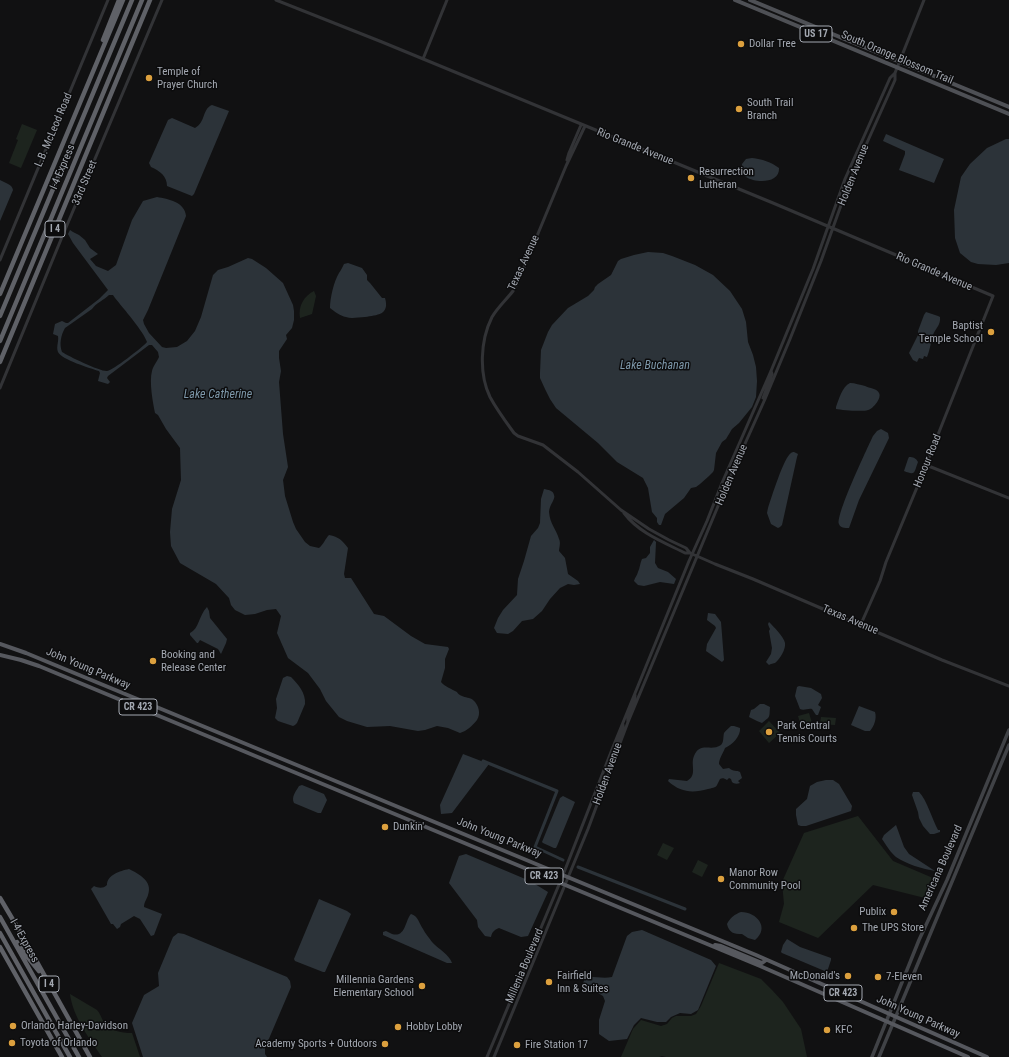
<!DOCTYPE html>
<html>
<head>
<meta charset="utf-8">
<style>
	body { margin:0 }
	canvas { display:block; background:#111112 }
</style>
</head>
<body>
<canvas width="1009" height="1057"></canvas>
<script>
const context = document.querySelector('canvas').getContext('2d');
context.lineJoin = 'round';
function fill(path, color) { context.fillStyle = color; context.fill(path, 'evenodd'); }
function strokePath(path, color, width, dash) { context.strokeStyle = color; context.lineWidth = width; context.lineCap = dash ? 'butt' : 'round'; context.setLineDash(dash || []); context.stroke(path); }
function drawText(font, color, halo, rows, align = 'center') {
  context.font = font + ' "Roboto Condensed",sans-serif'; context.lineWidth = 3; context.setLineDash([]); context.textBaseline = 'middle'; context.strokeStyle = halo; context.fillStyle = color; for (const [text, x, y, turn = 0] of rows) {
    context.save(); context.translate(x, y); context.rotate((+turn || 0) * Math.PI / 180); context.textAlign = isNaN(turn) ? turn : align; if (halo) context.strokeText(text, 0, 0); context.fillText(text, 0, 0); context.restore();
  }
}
const green = new Path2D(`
	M22,124L37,130L21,168L9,163L18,140L16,139Z
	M314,291L316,296L312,314L300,318C298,306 304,296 314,291Z
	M809,713L812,723L801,726L798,716Z
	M821,717L836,718L835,725L820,724Z
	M769,721L780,733L769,743L759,731Z
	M858,816L893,861L940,881L929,899L873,885L818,938L779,922L784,904L782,882L804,833Z
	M663,843L674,848L667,860L657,855Z
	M698,860L708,865L702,877L692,872Z
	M719,963L761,979L772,990L783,1002L801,1029L807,1057H666L662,1056L659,1057H621L633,1029L641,1020L661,1026L667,1024L672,1018L676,1016H691L696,1014L701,1006Z
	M70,994L97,1010C100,1013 101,1017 103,1021C110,1031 120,1033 132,1033L140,1057H102C89,1038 73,1017 70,994Z`);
const water = new Path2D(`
	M212,105L229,111L194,194L192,196L167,186C167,176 160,171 151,167L149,163L168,120L172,118L195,128C206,122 202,109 212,105Z
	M886,134L944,159L934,183L899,170L905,154V151L883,141Z
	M1006,139H1009V263L996,265L978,264L971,262L960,253L955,238L954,210L961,177L970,164L987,148Z
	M752,158C762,159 771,162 779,168C780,184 755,183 746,177C744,176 742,174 741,173L742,164L746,159Z
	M0,180C5,183 12,184 13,190L0,221Z
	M157,197C168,199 185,202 186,216L148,310L143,320L144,324L149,333L162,347L166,348L177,347L187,341L195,331L201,317L213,275L218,270L228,267L248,258L252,259L266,268L283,283L293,305L294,311V320L292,328L286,335L287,339L279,351V358L281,371L279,382L283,434L288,467L283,480L285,496L293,522L296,529L305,542L310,546L319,548C324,544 325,539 329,535C339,537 342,540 348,548L344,574L345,578H351L374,614L384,616L411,636L425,644L448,647L449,649L445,659V668L441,682C445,687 452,689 457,692C457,693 461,696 462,696C465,698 470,697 473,700C479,705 481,714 477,720C472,726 467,731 460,733L448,728L437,726L425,730L418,731L390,726L367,727L347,721L339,717L326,701L320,689L308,673L288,658L277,633L281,616L276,609L267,610L255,614L245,615L235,610L231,605L229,598L216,584L180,563L171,546L170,532L172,509L181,480L180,448L166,429L158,415L155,413C153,403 149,382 152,371C153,366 157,362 159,357L158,352L152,345H149L108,376L107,378L110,382L108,384L98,381L100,373L99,371C90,368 62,360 58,352C56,347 59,341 58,336L53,334L55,324L62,321L66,323H68L99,299L108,290L73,243L68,234L70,230L73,232L79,235L85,240L90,248L98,254L90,259L96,266L108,271L116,265L132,220L143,201ZM109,295H113L115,298C123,308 144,332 147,342C143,347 112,371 107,371C101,372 68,356 62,352C59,344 61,335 65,328L92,309C96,303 104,300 109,295Z
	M648,252L663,253L672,256L695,265L713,275L730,291L742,309L746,322L748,342L753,355L756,367L757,381L756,397L752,407L739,423L732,429L726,439L722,442L716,453L714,470L713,472L709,476L700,484L696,487L691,488L684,498L665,514L661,525H659L657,522V518L652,512L648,488L643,478L617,462L598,443L556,408L550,399L545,389L540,378V373L541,350L548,332L552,325L568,308L588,296L594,290L595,287L598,284L611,275L618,261L621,259L634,255Z
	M348,263L362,268L367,275V280L370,283L382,298H385C390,315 377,315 365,317C358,317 352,319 346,317C340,316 334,311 330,308C330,298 334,281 339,273C341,270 342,268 344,264Z
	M926,312L938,316L940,317C941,325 935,329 933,335C931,341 930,350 927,357L924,356L923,359L919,358L917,362L913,360L909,353L918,335V331L924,315Z
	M850,383C855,383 860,385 865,386C869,388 878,389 879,393C882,398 873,409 868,410C862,412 842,410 836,409V407C839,399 842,387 850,383Z
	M881,429L888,433L889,438L859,500L849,528C845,528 840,528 839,524C836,514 867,449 873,436L877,431Z
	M794,452L798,454L797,457L782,525L780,527L778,528L771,524L767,513L768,508C771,499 784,457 791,453C792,452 793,452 794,452Z
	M909,457C913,457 916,458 918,462C914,472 916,476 904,471L908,459Z
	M544,489C548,490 553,490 554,495C556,499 549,505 549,512C550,524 556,529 559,539C561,543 559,548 559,551L565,558L568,574L578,581L580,584L574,585L568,584L560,588L550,599L542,611L533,619L522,621L513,631L508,634L497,633L494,628L498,618L503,610L517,595L518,579L524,561L531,536L538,528L540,523L541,499Z
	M654,540L656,542L655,563L658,568L668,572L676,579L674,584L660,582L644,586L638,585L634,581C635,577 637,576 638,572C640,568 640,563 642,559L646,558L650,553V547Z
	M207,607L209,611L210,618L227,639L226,643L221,654L218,649L200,640L198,643H197L190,635V633C199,629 199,615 207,607Z
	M708,613L715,614L721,622L724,660L722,662L706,651L707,644L716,628L715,626L707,620Z
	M769,622C773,626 784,637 785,643C786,649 780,659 775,663C774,663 770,664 769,665L766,662L771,654L772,648L769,631L770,629L769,627L768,624Z
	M287,676L291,677C298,684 306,693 305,704L297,723L295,725L293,726L278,721L275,718L277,708L276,699L283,678Z
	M799,686L811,688L821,694L822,698L818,705L821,707L818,715H816L812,709C808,708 804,711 800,709L795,696L797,687Z
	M760,704H764L770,707C769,718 771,716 762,723L757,721L749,717L751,710L754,709Z
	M859,706L875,712C877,719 874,726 870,731H865L851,725Z
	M731,726H734L740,728C741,736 732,745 725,748C723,753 719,759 719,764L723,769L729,768C733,772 737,770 740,772L742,778L738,781L740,783C737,784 734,784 732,782L731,779L729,778L727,780C724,778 722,778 720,779C719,781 718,783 717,785C716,788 711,788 708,789C693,793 681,793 668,781L669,779L687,781C698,775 690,765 694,756C700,741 711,752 721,745C724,742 723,737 724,733C726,730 729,728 731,726Z
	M463,754L489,764L452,813L441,814L440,805Z
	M826,780H833L839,784L852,806L851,811L806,826H801L798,825L796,815V809L807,799L810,786L817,782Z
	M302,785L324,794L327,800L321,813H318L294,803C291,797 296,791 299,786Z
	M913,792H919C927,800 932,819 938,830H940V832L934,834H930L923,826L919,818L918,812L912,795Z
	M563,796L575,802L557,846L556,848H554L543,843L542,842L560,798Z
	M896,825L904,847L909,854L935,871C923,869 906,864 896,857C891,853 886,845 882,839L884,835Z
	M466,854L530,881L548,892L528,936L521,937L499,928C494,930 492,932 491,937L485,936L478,927L477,920L449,883L459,856Z
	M129,869C139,874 153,881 148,895C147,899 144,902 144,907L162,914L154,935L151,936L140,919L134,916L121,924L120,927L117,929L113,924H111L91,889L94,886C98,888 103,889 107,885C107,875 120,871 129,869Z
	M319,899L347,911L351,914L325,972H323L295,961L294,959Z
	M741,912C757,912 770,928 755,940L748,938L742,934C734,934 729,933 727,924C730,918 735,914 741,912Z
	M411,914C418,916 419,923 423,929C425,933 429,938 432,942C438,949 449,954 452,963H447L383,935V932L386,931C388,932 390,933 392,934C406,938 405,920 411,914Z
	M642,930L711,960L716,966L698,1010L691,1014L680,1013L671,1017L666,1022H657L641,1018L634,1025L627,1039L609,1041L599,1034V1020L605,1001L603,996L583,984L585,977C594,976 603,979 612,977L627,936L632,932Z
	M178,933L184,934L287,977L290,981L291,987L265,1048V1054L267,1057H143L132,1023L144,995L159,986L158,973L173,937Z
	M787,939L800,947L831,958V960L827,972L782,953L781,952L783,945Z`);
const canal = new Path2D(`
	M483,761L557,791L535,847L563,860
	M578,867L685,909`);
const tertiary = new Path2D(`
	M276,0L382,42L773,203L993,296L918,485L886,562L880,581L861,624
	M423,59L447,0
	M585,126L566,166L520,277C518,282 516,287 513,291C506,300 498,307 492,317C480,341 479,374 490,397C497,410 506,422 514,433L518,436L543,445L578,472L621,510L649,529L669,540L686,548L690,553
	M567,160L569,153L581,125
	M0,260L108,0
	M0,388L62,237L162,0
	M765,399L763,398L772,374L771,371
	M926,465L1009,498
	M624,513C639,533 663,542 685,553H690L715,564L753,579L942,660L1009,686
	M628,722C626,713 635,705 635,695
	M616,750C616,741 624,733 623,725
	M487,1057L563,875L611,752L689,561L707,521L722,483L771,371L813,269L845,179L890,78L895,73L924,0
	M494,1057L588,829L617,751L628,722L731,475L765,399L790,339L821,261L849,183L895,80V73`);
const secondary = new Path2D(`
	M872,1057L919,940L947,880L1009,730
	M879,1057L1009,745`);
const primary = new Path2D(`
	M735,0L1009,114
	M750,0L1009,107`);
const trunk = new Path2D(`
	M0,644L26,653L756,955L987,1057
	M0,655L21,660L39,666L760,966L968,1057
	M715,945L721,946L762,963L766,960`);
const motorway = new Path2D(`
	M103,40L119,0
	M0,294L123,0
	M0,316L132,0
	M0,341L142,0
	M0,362L150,0
	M0,898L22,935L90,1057
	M0,917L79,1057
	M0,933L70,1057
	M17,942L26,955L39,971
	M0,947L62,1057`);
const markers = [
	[741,44,4,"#dca03e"],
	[149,78,4,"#dca03e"],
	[739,109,4,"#dca03e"],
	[691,178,4,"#dca03e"],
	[991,332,4,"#dca03e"],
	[153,661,4,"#dca03e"],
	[769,732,4,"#dca03e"],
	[385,827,4,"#dca03e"],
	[721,879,4,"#dca03e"],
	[894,912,4,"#dca03e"],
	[854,928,4,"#dca03e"],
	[848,976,4,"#dca03e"],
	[878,977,4,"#dca03e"],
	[549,982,4,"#dca03e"],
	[422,986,4,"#dca03e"],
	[13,1026,4,"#dca03e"],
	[398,1027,4,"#dca03e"],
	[827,1030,4,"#dca03e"],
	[12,1043,4,"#dca03e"],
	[385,1044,4,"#dca03e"],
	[517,1045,4,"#dca03e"]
];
const shields = [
	[816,34,32],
	[55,229,20],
	[138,707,38],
	[544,876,38],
	[49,984,20],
	[843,993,38]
];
const shieldNames = [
	["US 17",816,34],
	["I 4",55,229],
	["CR 423",138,707],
	["CR 423",544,876],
	["I 4",49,984],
	["CR 423",843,993]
];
const poiNames = [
	["Dollar Tree",749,44],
	["Temple of",157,72],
	["Prayer Church",157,85],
	["South Trail",747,103],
	["Branch",747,116],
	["Resurrection",699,172],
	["Lutheran",699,185],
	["Baptist",983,326,"right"],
	["Temple School",983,339,"right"],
	["Booking and",161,655],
	["Release Center",161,668],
	["Park Central",777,726],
	["Tennis Courts",777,739],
	["Dunkin'",393,827],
	["Manor Row",729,873],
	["Community Pool",729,886],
	["Publix",886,912,"right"],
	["The UPS Store",862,928],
	["Fairfield",557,976],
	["Inn & Suites",557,989],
	["McDonald's",840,976,"right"],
	["7-Eleven",886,977],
	["Millennia Gardens",414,980,"right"],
	["Elementary School",414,993,"right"],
	["Orlando Harley-Davidson",21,1026],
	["Hobby Lobby",406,1027],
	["KFC",835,1030],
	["Toyota of Orlando",20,1043],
	["Academy Sports + Outdoors",377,1044,"right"],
	["Fire Station 17",525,1045]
];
const streetNames = [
	["South Orange Blossom Trail",897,58,23],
	["L.B. McLeod Road",54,130,-67],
	["Rio Grande Avenue",635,147,22],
	["I-4 Express",63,167,-67],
	["Holden Avenue",854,175,-68],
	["33rd Street",85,183,-67],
	["Texas Avenue",524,263,-65],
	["Rio Grande Avenue",934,272,23],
	["Honour Road",928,461,-68],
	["Holden Avenue",732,475,-67],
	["Texas Avenue",850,620,23],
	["John Young Parkway",88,669,23],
	["Holden Avenue",608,774,-70],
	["John Young Parkway",499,838,22],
	["Americana Boulevard",941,868,-66],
	["I-4 Express",24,941,61],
	["Millenia Boulevard",525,966,-67],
	["John Young Parkway",918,1017,24]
];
const waterNames = [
	["Lake Buchanan",655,366],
	["Lake Catherine",218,395]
];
fill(green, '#1d241e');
fill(water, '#2c3339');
strokePath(canal, '#2c3339', 3);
strokePath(tertiary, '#323336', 3);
strokePath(secondary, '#404246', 3.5);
strokePath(primary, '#4e5055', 4);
strokePath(trunk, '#56585e', 4);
strokePath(motorway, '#5f6167', 4.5);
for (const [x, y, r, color] of markers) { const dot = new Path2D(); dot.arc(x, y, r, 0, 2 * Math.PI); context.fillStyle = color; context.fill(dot); strokePath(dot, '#0c0c0d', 1.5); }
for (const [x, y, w] of shields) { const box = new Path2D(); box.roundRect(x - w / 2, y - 8, w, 16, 3); context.fillStyle = '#0c0c0d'; context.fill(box); strokePath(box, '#a3a8b1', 1); }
drawText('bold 10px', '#a3a8b1', null, shieldNames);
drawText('11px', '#a3a8b1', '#0c0c0d', poiNames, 'left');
drawText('11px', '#a3a8b1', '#0c0c0d', streetNames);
drawText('italic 12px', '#7d97a9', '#0c0c0d', waterNames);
</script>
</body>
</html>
